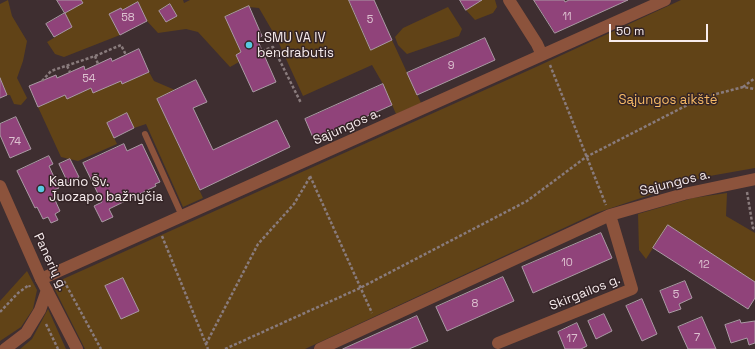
<!DOCTYPE html>
<html>
<head>
<meta charset="utf-8">
<style>
	body { margin:0 }
	#map { position:relative; width:755px; height:349px; overflow:hidden; background:#3e2e30; font-family:"Space Grotesk",sans-serif }
	canvas { display:block }
	.scale { position:absolute; left:609px; top:24px; width:99px; height:18px; box-sizing:border-box; border:2px solid #f7eced; border-top:0; padding-left:5px; font-size:12px; line-height:14px; white-space:nowrap; color:#f7eced; -webkit-text-stroke:3px #342426; paint-order:stroke }
</style>
</head>
<body>
<div id="map">
<canvas width="755" height="349"></canvas>
<div class="scale">50 m</div>
</div>
<script>
const context = document.querySelector('canvas').getContext('2d');
context.lineJoin = 'round';
function fill(path, color) { context.fillStyle = color; context.fill(path, 'evenodd'); }
function strokePath(path, color, width, dash) { context.strokeStyle = color; context.lineWidth = width; context.lineCap = dash ? 'butt' : 'round'; context.setLineDash(dash || []); context.stroke(path); }
function drawText(font, color, halo, rows, align = 'center') {
  context.font = font + ' "Space Grotesk",sans-serif'; context.lineWidth = 3; context.setLineDash([]); context.textBaseline = 'middle'; context.strokeStyle = halo; context.fillStyle = color; for (const [text, x, y, turn = 0] of rows) {
    context.save(); context.translate(x, y); context.rotate((+turn || 0) * Math.PI / 180); context.textAlign = isNaN(turn) ? turn : align; if (halo) context.strokeText(text, 0, 0); context.fillText(text, 0, 0); context.restore();
  }
}
const green = new Path2D(`
	M8,0L12,16L27,41L23,61L17,78L27,98L21,105L14,104L10,95H7L0,78V4Z
	M81,0H183L184,3L190,0H349L371,50L392,40L421,103L396,114L383,84L372,65L303,96L277,39L259,8L249,7L225,17L241,52L236,55L239,62L230,67L198,32L186,29L158,33L147,21L138,2L122,10L121,8L109,14L120,35L64,57L55,54L47,42L72,27L65,13L83,3ZM170,4L176,16L166,22L159,11Z
	M482,0H495L497,7L493,13L475,20L466,10Z
	M681,0H755V168L704,177L596,213L305,349H85L52,284L536,67Z
	M448,7L462,29L459,36L407,54L398,45L395,37L403,28Z
	M149,72L154,81L175,90L157,99L203,198L183,207L146,124L134,128L127,114L107,123L117,144L78,161L61,157L38,107L65,95L67,99L91,88L120,81L122,84Z
	M727,193L726,216L755,233V282L653,248L646,259L639,250L638,214L693,198Z
	M27,271L37,290L33,309L21,327L0,341V301Z
	M48,309L66,349H20L32,339Z`);
const building = new Path2D(`
	M57,0H81L83,3L65,13Z
	M349,0H374L392,40L371,50Z
	M460,0H482L466,10Z
	M534,0H564L565,2L569,0H628L555,33Z
	M138,2L147,21L120,35L109,14L121,8L122,10Z
	M170,4L177,16L166,22L159,11Z
	M249,6L262,36L257,39L276,82L253,92L236,55L241,52L225,17Z
	M65,13L72,27L54,37L46,24Z
	M485,38L495,60L417,95L407,73Z
	M139,49L149,72L122,84L121,81L93,93L91,88L67,99L65,95L38,107L29,86L56,75L57,78L84,66L85,70L111,58L112,61Z
	M0,78L7,95L0,98Z
	M196,80L207,102L193,108L213,150L277,120L290,147L200,190L157,99Z
	M383,84L392,105L314,140L305,119Z
	M127,113L134,128L114,138L107,123Z
	M16,117L31,149L10,158L0,135V124Z
	M124,144L127,151L142,144L160,182L155,184L156,186L109,209L113,217L102,222L94,206L102,202L83,163Z
	M49,156L53,164L49,166L59,188L54,190L57,199L55,200L60,211L55,214L58,220L51,223L48,217L43,219L37,207L35,208L17,171Z
	M70,159L79,177L68,183L59,164Z
	M668,225L755,282V298L748,309L653,248Z
	M601,233L612,258L533,293L522,267Z
	M503,277L514,301L447,331L436,307Z
	M123,278L139,311L121,319L105,286Z
	M685,281L692,298L679,304L681,309L669,313L660,291Z
	M642,299L657,334L642,341L626,306Z
	M604,314L612,331L596,339L588,321Z
	M417,316L428,341L409,349H343Z
	M702,317L716,349H688L678,327Z
	M740,320L741,323L755,321V343L749,345L747,338L731,343L725,325Z
	M577,323L587,346L581,349H565L558,332Z`);
const path = new Path2D(`
	M262,51L273,47L301,103
	M95,56L98,64
	M550,65L606,205
	M67,66L70,72
	M42,81L51,71L95,56L121,45L126,55
	M743,87L755,78
	M310,176L372,313
	M747,192L753,228L755,229
	M162,236L208,349
	M64,281L101,349
	M0,312L18,293L29,285L30,287
	M46,324L58,349
	M206,344L258,244L294,204L310,177
	M225,349L360,288L527,201L586,157L701,98L743,87L755,89`);
const service = new Path2D(`
	M145,134L182,216`);
const minor = new Path2D(`
	M509,0L537,44L542,55
	M41,279L665,0
	M498,343L632,289L610,215
	M320,349L610,215L684,194L755,179`);
const tertiary = new Path2D(`
	M0,186L41,279L77,349
	M5,349L26,333L40,310L47,290`);
const markers = [
	[249,45,4,"#57c9e2"],
	[41,189,4,"#57c9e2"]
];
const numberNames = [
	["11",567,17],
	["58",128,18],
	["5",370,20],
	["9",451,66],
	["54",89,79],
	["74",15,142],
	["10",567,263],
	["12",704,265],
	["5",676,295],
	["8",475,304],
	["7",697,338],
	["17",572,339]
];
const poiNames = [
	["LSMU VA IV",257,38],
	["bendrabutis",257,53],
	["Kauno Šv.",49,182],
	["Juozapo bažnyčia",49,197]
];
const parkNames = [
	["Sąjungos aikštė",668,100]
];
const streetNames = [
	["Sąjungos a.",347,127,-24],
	["Sąjungos a.",675,183,-14],
	["Panerių g.",50,262,65],
	["Skirgailos g.",585,293,-22]
];
fill(green, '#614317');
fill(building, '#90437a');
strokePath(building, '#aa9aa4', 1);
strokePath(path, '#897b7c', 2.5, [3, 2]);
strokePath(service, '#8c533c', 6);
strokePath(minor, '#8c533c', 12);
strokePath(tertiary, '#8c533c', 12);
for (const [x, y, r, color] of markers) { const dot = new Path2D(); dot.arc(x, y, r, 0, 2 * Math.PI); context.fillStyle = color; context.fill(dot); strokePath(dot, '#342426', 1.5); }
drawText('11px', '#ddc2d0', null, numberNames);
drawText('13px', '#f7eced', '#342426', poiNames, 'left');
drawText('13px', '#f8bb66', '#342426', parkNames);
drawText('13px', '#f7eced', '#342426', streetNames);
</script>
</body>
</html>
